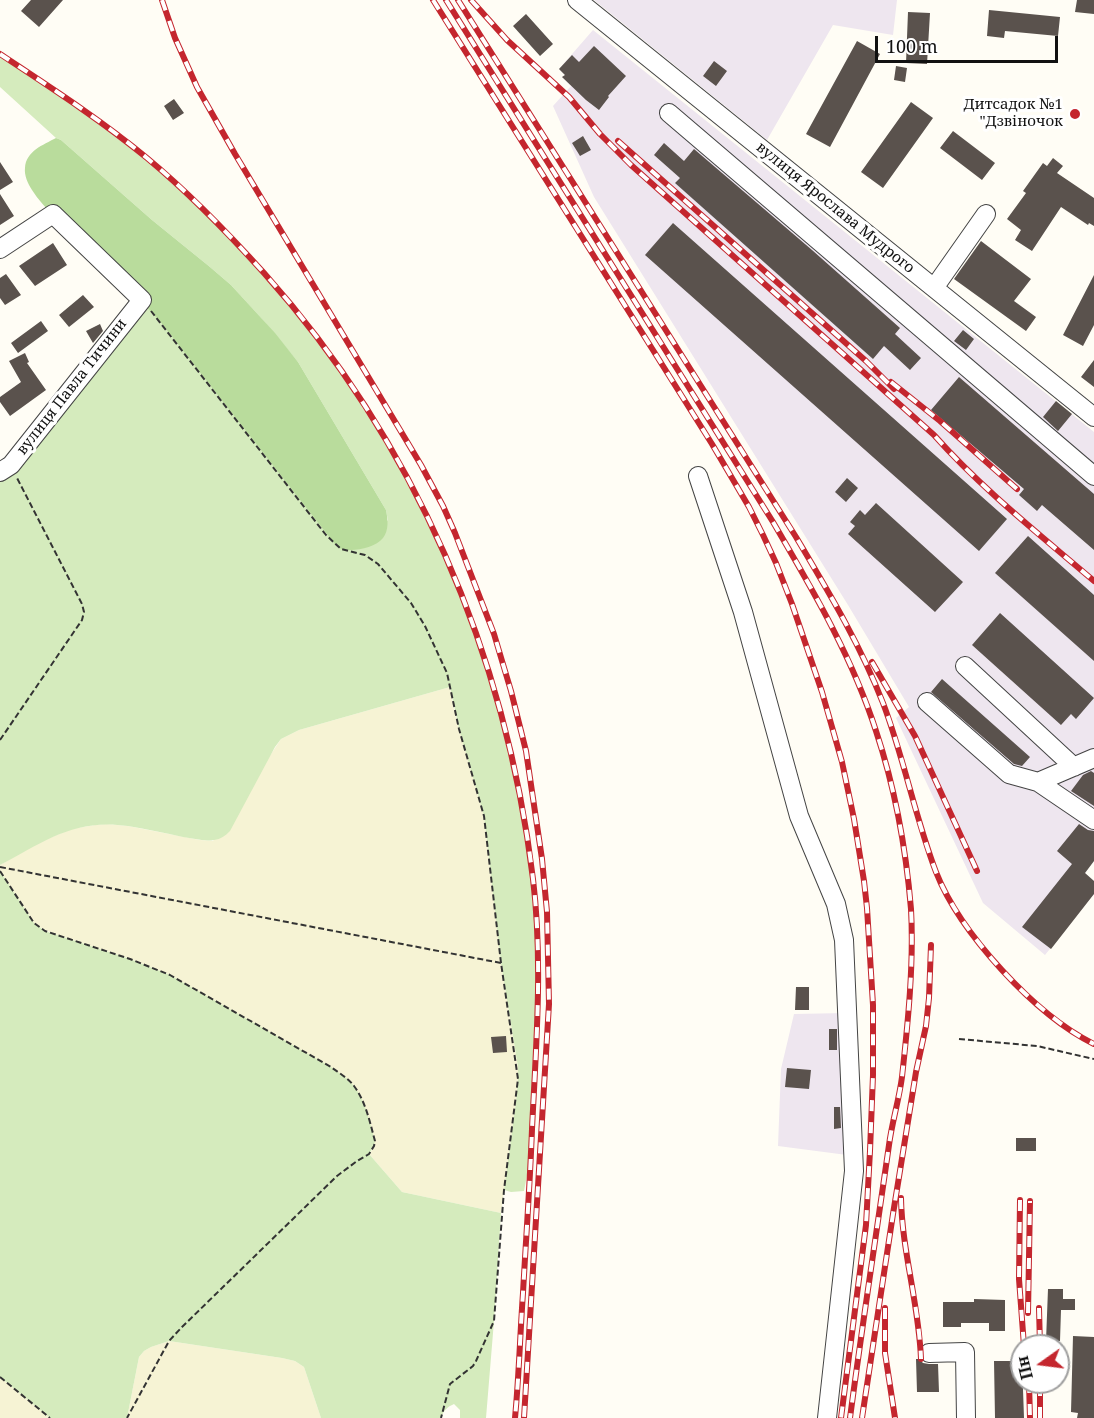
<!DOCTYPE html>
<html>
<head>
<meta charset="utf-8">
<style>
	body { margin:0 }
	#map { position:relative; width:1094px; height:1418px; overflow:hidden; background:#fffdf5; font-family:"Noto Serif",serif }
	canvas { display:block }
	.north { position:absolute; left:1010px; top:1334px; width:60px; height:60px; box-sizing:border-box; background:#fff; border:2px solid #a0a0a0; border-radius:50%; rotate:256deg; font-size:16px; font-weight:700; line-height:24px; text-align:center; color:#111 }
	.north::after { content:''; display:block; margin:auto; width:21px; height:27px; background:#c4262e; clip-path:polygon(50% 0,100% 100%,50% 72%,0 100%) }
	.scale { position:absolute; left:875px; top:36px; width:183px; height:27px; box-sizing:border-box; border:3px solid #111; border-top:0; padding-left:8px; font-size:18px; line-height:21px; white-space:nowrap; color:#111; -webkit-text-stroke:4px #fff; paint-order:stroke }
</style>
</head>
<body>
<div id="map">
<canvas width="1094" height="1418"></canvas>
<div class="north">Пн</div>
<div class="scale">100 m</div>
</div>
<script>
const context = document.querySelector('canvas').getContext('2d');
context.lineJoin = 'round';
function fill(path, color) { context.fillStyle = color; context.fill(path, 'evenodd'); }
function strokePath(path, color, width, dash) { context.strokeStyle = color; context.lineWidth = width; context.lineCap = dash ? 'butt' : 'round'; context.setLineDash(dash || []); context.stroke(path); }
function drawText(font, color, halo, rows, align = 'center') {
  context.font = font + ' "Noto Serif",serif'; context.lineWidth = 6; context.setLineDash([]); context.textBaseline = 'middle'; context.strokeStyle = halo; context.fillStyle = color; for (const [text, x, y, turn = 0] of rows) {
    context.save(); context.translate(x, y); context.rotate((+turn || 0) * Math.PI / 180); context.textAlign = isNaN(turn) ? turn : align; if (halo) context.strokeText(text, 0, 0); context.fillText(text, 0, 0); context.restore();
  }
}
const industrial = new Path2D(`
	M594,0H897L893,35L833,25L767,140Z
	M593,30L1094,432V861L1085,873L1094,881V894L1045,955L983,903L896,718L909,707L848,605L594,197L553,106L571,86L562,77L565,75L559,69Z
	M846,1013L847,1155L778,1146L781,1069L794,1014Z`);
const farmland = new Path2D(`
	M450,687L454,710L484,816L501,963L518,1067V1079L516,1102L501,1213L402,1192L369,1154L372,1150L363,1103L354,1087L349,1081L170,975L130,959L54,934L39,927L34,923L0,871V865L35,844L71,829L95,825L107,824L128,826L200,840L213,841L281,739L299,730Z
	M169,1341L282,1358L295,1361L304,1367L321,1418H127L139,1357L144,1351L151,1347Z
	M0,1377L50,1418H0Z`);
const green = new Path2D(`
	M0,55C51,87 101,120 147,159C189,193 226,231 262,271C415,442 505,650 533,877C541,939 539,1003 536,1064C534,1091 534,1118 532,1145C530,1160 527,1175 524,1191L511,1192L504,1190L516,1102L518,1079V1067L501,963L484,816L459,729L450,687L299,730L281,739L275,747L230,831C225,836 221,839 214,840C204,842 193,838 183,837C165,833 147,829 128,826C75,818 45,841 0,865V472L142,300L163,325L388,521L386,510L298,362L262,319L231,285L210,267L152,220L61,140L56,138L0,87Z
	M0,871L34,923L45,931L130,959L170,975L331,1067C339,1073 348,1078 354,1086C366,1102 370,1123 375,1141L374,1146L369,1154L402,1192L501,1213L494,1321L486,1418H460V1410L454,1404C447,1407 444,1410 441,1418H321L304,1367L295,1361L282,1358L169,1341L151,1347L144,1351L139,1357L127,1418H50L0,1377Z`);
const forest = new Path2D(`
	M56,138L61,140L152,220L210,267L231,285L275,333L298,362L386,510C388,520 389,530 383,538C375,548 353,552 342,549C338,548 336,545 334,543L163,325C137,295 108,268 79,240C63,224 44,209 32,190C28,184 24,175 25,168C26,151 43,145 56,138Z`);
const building = new Path2D(`
	M31,0H63L39,27L21,11Z
	M1077,0H1094V14L1075,12Z
	M989,10L1060,17L1058,36L1005,31L1004,38L987,36Z
	M908,12L930,13L927,64L906,63Z
	M526,14L553,44L540,56L513,26Z
	M857,41L880,54L830,147L806,134Z
	M594,46L626,76L608,96L609,97L599,110L586,100L562,77L565,75L559,69L572,55L579,62Z
	M714,61L727,71L716,86L703,76Z
	M896,66L907,68L905,82L894,80Z
	M174,99L184,113L173,120L164,106Z
	M911,102L933,118L883,188L861,172Z
	M953,131L995,163L982,180L940,148Z
	M583,136L591,150L580,156L572,143Z
	M664,143L684,161L694,149L812,250L900,328L895,334L921,358L910,370L884,346L873,359L675,183L680,178L654,155Z
	M1053,158L1063,166L1057,173L1094,198V226L1089,223L1088,225L1061,207L1032,251L1015,240L1021,230L1007,219L1026,193L1023,191L1043,163L1047,166Z
	M0,162L13,182L0,190Z
	M0,194L14,216L0,225Z
	M673,223L1007,519L979,551L645,255Z
	M981,241L1031,279L1014,301L1036,317L1026,331L954,279Z
	M53,243L67,265L35,286L19,266Z
	M6,274L21,295L5,305L0,298V278Z
	M1094,275V325L1083,346L1063,335Z
	M83,295L94,307L69,327L59,315Z
	M41,321L48,331L18,353L11,343Z
	M100,324L103,331L93,343L86,331Z
	M963,330L974,339L966,350L954,341Z
	M25,353L29,362L27,363L46,390L10,416L0,402V397L21,382L9,361Z
	M1094,360V387L1081,377Z
	M959,377L1094,494V550L1042,505L1037,511L1019,495L1024,489L931,410Z
	M1056,401L1072,414L1058,431L1043,417Z
	M847,478L858,488L846,502L835,492Z
	M876,503L963,582L935,612L848,534L855,526L850,522L860,510L865,515Z
	M1028,536L1094,595V661L995,573Z
	M1000,613L1094,698L1076,719L1071,714L1061,725L972,645Z
	M942,679L1030,757L1022,766L1014,764L931,692Z
	M1091,771L1094,773V806L1071,791L1083,775Z
	M1079,824L1088,830L1094,831V861L1085,873L1094,881V894L1051,949L1022,927L1072,864L1057,851Z
	M796,987H809V1010H795Z
	M829,1029H837V1050H829Z
	M506,1036L507,1052L493,1053L491,1037Z
	M787,1068L811,1070L809,1089L785,1087Z
	M834,1107H840L841,1128L834,1129Z
	M1016,1138H1036V1151H1016Z
	M1048,1289H1063V1299H1075V1310H1061L1060,1341H1046Z
	M974,1299L1005,1300V1331H989V1323H961V1327H943V1302H974Z
	M1073,1336L1094,1337V1418H1077L1078,1413L1071,1412Z
	M916,1359H919L923,1363L929,1364H938L939,1392H917Z
	M994,1361H1022L1024,1418H995Z`);
const path = new Path2D(`
	M151,311L326,535L341,549L365,555L378,564L411,603L425,626L447,673L459,729L484,816L501,963L518,1079L504,1190L494,1321L476,1361L473,1366L450,1384L441,1418
	M0,740L82,620L84,612L82,604L17,478
	M0,867L501,963
	M0,871L34,923L45,931L130,959L170,975L331,1067C339,1073 348,1078 354,1086C366,1102 370,1123 375,1141L374,1146L369,1154L357,1161L337,1176L182,1327L169,1341L127,1418
	M959,1039L1037,1046L1094,1059
	M0,1377L50,1418`);
const minor = new Path2D(`
	M577,0L1094,417
	M669,113L1094,476
	M0,249L53,214L142,300L11,465L0,472
	M934,288L986,214
	M698,476L743,612L799,816L836,904L844,940L854,1171L827,1418
	M965,666L1074,767
	M927,702L1009,774L1038,782L1094,820
	M1038,782L1094,758
	M929,1353L965,1352L966,1418`);
const rail = new Path2D(`
	M162,0L175,38L197,87L235,154L421,465L443,506L455,533L494,634L511,691L526,751L542,859L547,912L549,1004L524,1418
	M433,0L712,444L749,507L763,535L776,563L792,604L822,692L842,762L854,819L864,881L867,908L873,1005V1075L870,1151L866,1225L841,1418
	M446,0L773,522C812,589 852,656 876,731C895,788 906,849 911,909C914,963 908,1022 902,1077C899,1100 892,1122 889,1145C876,1236 862,1327 850,1418
	M458,0L796,537C828,591 860,644 883,703C904,758 915,817 936,872C960,933 1035,1015 1094,1044
	M471,0L507,40L569,97L600,134L631,165L934,435C982,489 1039,534 1094,581
	M0,54C50,87 101,120 147,158C189,193 227,232 264,273C415,442 506,654 533,879C543,962 536,1046 532,1129C530,1184 526,1238 523,1293C520,1335 519,1376 515,1418
	M618,141L866,361L894,389
	M891,382L940,421L1017,489
	M872,662L915,736L977,871
	M901,1198C902,1252 919,1304 921,1359
	M1020,1200L1019,1279L1024,1346
	M885,1308V1353L895,1418
	M1039,1308L1040,1346
	M1028,1313L1030,1201
	M1029,1382L1030,1418
	M862,1418L893,1214L916,1072L926,1026L929,998L931,945
	M1040,1418V1382`);
const markers = [
	[1075,114,6,"#c4262e"]
];
const poiNames = [
	["Дитсадок №1",1063,105],
	["\"Дзвіночок",1063,122]
];
const streetNames = [
	["вулиця Ярослава Мудрого",835,208,39],
	["вулиця Павла Тичини",72,387,-52]
];
fill(industrial, '#eee6ef');
fill(farmland, '#f6f3d4');
fill(green, '#d5ebbd');
fill(forest, '#b9dc9c');
fill(building, '#5a524d');
strokePath(minor, '#444', 20);
strokePath(path, '#333', 2, [6, 3]);
strokePath(minor, '#fff', 18);
strokePath(rail, '#c4262e', 6);
strokePath(rail, '#fff', 4, [11]);
for (const [x, y, r, color] of markers) { const dot = new Path2D(); dot.arc(x, y, r, 0, 2 * Math.PI); context.fillStyle = color; context.fill(dot); strokePath(dot, '#fff', 2); }
drawText('15px', '#111', '#fff', poiNames, 'right');
drawText('15px', '#111', '#fff', streetNames);
</script>
</body>
</html>
